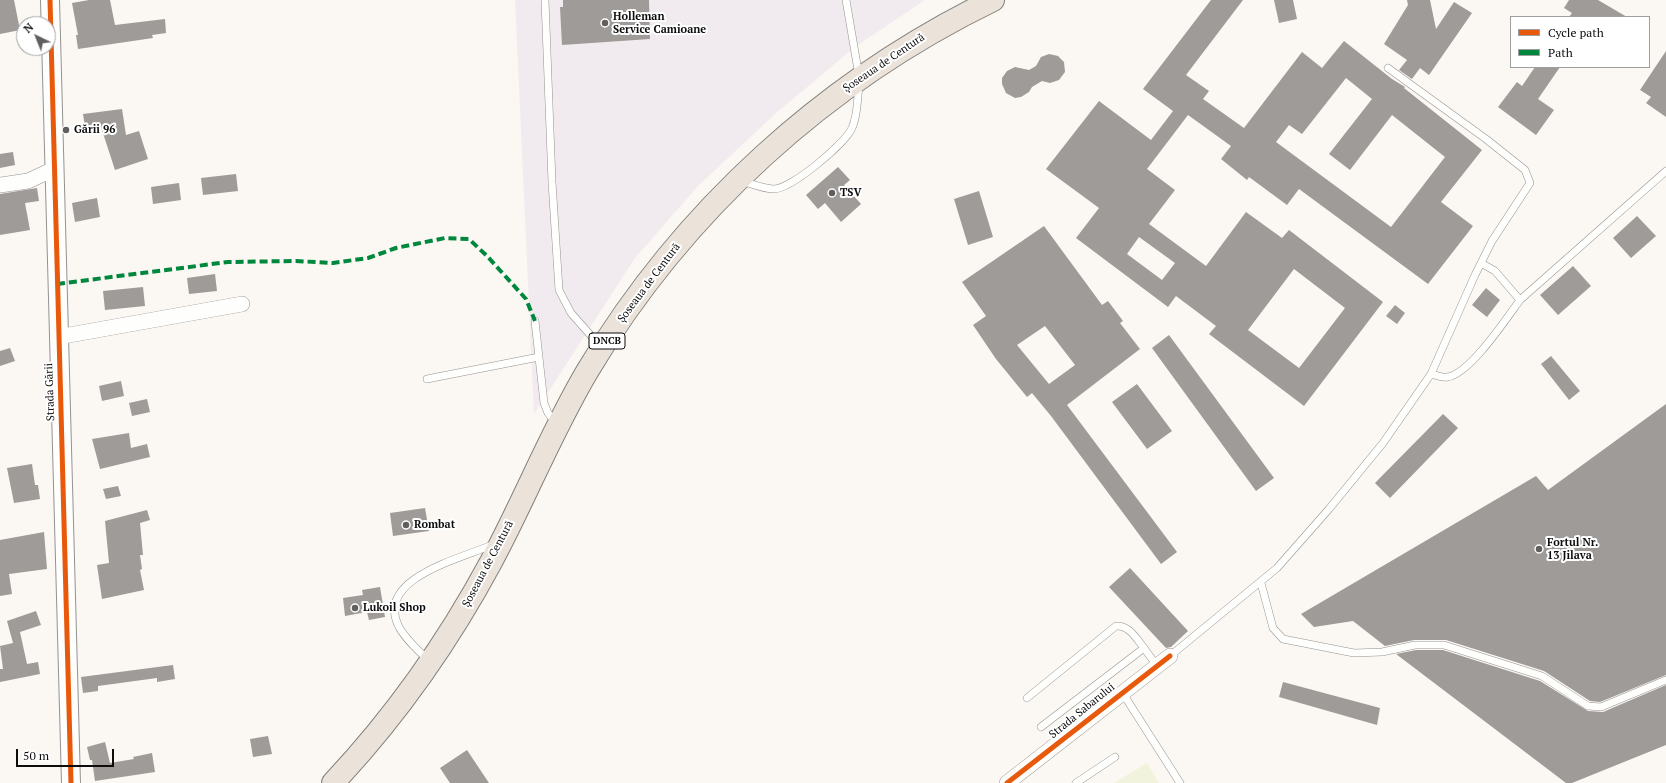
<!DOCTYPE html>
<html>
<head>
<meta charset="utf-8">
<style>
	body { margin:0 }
	#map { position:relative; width:1666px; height:783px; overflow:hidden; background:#fbf7f2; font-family:"PT Serif",serif }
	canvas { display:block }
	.legend { position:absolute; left:1510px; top:16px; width:140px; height:52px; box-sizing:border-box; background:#fff; border:1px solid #9e9e9e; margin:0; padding:5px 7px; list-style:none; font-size:12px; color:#0d0d0d }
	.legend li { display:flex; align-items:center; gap:8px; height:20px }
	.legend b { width:20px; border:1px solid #9e9e9e }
	.north { position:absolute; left:16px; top:16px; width:40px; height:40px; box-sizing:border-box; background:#fff; border:1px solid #9e9e9e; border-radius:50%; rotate:317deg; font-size:11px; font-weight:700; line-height:16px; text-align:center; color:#0d0d0d }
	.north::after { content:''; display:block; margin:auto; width:14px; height:18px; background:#605f5d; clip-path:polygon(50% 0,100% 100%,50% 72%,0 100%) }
	.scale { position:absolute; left:16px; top:749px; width:98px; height:18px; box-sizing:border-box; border:2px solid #0d0d0d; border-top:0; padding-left:5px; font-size:12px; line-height:14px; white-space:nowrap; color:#0d0d0d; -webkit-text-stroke:3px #fff; paint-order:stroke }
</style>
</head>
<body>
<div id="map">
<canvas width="1666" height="783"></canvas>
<ul class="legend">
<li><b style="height:5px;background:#e8590c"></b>Cycle path</li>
<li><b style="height:5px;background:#00873e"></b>Path</li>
</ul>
<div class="north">N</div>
<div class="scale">50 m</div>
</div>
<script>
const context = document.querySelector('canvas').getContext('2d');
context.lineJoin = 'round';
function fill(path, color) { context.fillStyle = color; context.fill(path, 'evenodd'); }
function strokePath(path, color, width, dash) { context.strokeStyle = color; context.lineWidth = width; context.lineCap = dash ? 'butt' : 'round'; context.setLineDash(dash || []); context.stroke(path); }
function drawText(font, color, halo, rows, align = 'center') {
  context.font = font + ' "PT Serif",serif'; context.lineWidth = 4; context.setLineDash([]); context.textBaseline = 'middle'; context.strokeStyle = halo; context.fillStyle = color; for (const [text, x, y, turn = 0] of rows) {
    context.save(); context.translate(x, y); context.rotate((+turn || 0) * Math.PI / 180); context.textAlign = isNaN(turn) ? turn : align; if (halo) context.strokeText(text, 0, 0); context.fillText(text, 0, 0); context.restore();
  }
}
const industrial = new Path2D(`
	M515,0H925L855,47L775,114L697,187L635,258L534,414Z`);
const pitch = new Path2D(`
	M1147,763L1159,783H1114Z`);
const building = new Path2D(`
	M0,0H14L20,30L0,34Z
	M89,0H110L115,25L165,19L166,33L152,35L153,38L78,49L76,35H78L72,3Z
	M563,0H649L650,39L562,45L560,7H563Z
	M1211,0H1243L1186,75L1209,91L1203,99L1244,128L1302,52L1322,68L1344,41L1392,79L1405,87L1404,88L1482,150L1441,202L1473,226L1428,284L1299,189L1287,205L1249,177L1247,180L1221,159L1231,146L1188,115L1147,169L1175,190L1149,224L1206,266L1246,212L1282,238L1289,230L1383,302L1304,406L1209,334L1216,326L1176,296L1168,307L1076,238L1099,208L1046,169L1099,101L1151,140L1173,111L1143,89ZM1346,78L1372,99L1329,154L1350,170L1392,115L1445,157L1391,227L1276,142L1289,125L1302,134ZM1139,237L1175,263L1162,280L1127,254ZM1294,269L1345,308L1299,368L1248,330Z
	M1274,0H1293L1297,19L1279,23Z
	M1407,0H1430L1436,29L1454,2L1472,13L1429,75L1420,68L1412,79L1399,70L1407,60L1384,44L1408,5Z
	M1569,0H1598L1627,17H1569L1572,13L1564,8Z
	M1666,51V117L1646,103L1651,97L1640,90Z
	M1049,54L1058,56L1064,62L1065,72L1059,80L1050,83L1042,81L1032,87L1029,92L1021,97L1015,98L1006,93L1002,84V78L1007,71L1015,67L1029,70L1036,66L1041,57Z
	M1535,67H1560L1538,99L1554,110L1536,135L1498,107L1517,82L1522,86Z
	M122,109L126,135L139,131L148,159L115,170L100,124L85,127L83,114Z
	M13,152L15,165L0,168V154Z
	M838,167L850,180L844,185L861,204L841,222L825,203L818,209L806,195Z
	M236,174L238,191L203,195L201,178Z
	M179,183L181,200L153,204L151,187Z
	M37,188L39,201L25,203L30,230L0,235V194Z
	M979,191L993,237L968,245L954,199Z
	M97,198L100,217L75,222L72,203Z
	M1637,216L1656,236L1631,258L1613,238Z
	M1044,226L1102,305L1108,301L1123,321L1120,323L1140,349L1067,405L1177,552L1161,564L1051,416L1032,393L1027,397L996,359L973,325L986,316L962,282ZM1045,326L1075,365L1049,384L1017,345Z
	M1573,266L1591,286L1558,315L1540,295Z
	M215,274L217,291L189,294L187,278Z
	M143,287L145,306L105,310L103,291Z
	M1486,288L1500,300L1487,317L1472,305Z
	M1395,305L1405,313L1397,324L1386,316Z
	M1169,335L1274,478L1256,491L1152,348Z
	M10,348L15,361L0,366V351Z
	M1551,356L1580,391L1569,400L1541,364Z
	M121,381L124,396L102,401L99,386Z
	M1137,384L1172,431L1147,449L1112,402Z
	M147,399L150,412L132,416L129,403Z
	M1666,404V675L1600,702L1590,701L1544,671L1446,640H1414L1385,646L1353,621L1314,627L1301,614L1536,476L1548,490Z
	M1443,414L1458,428L1390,498L1375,483Z
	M129,433L131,448L147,444L150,457L100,469L92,439Z
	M32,464L35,485H38L40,499L14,503L7,468Z
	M118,486L121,496L106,499L103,489Z
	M425,508L429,531L393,536L390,513Z
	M147,510L150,520L140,523L143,555H140L142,569L140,570L144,590L102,599L97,565L109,563L105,521Z
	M44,532L47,569L9,574L12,594L0,596V540Z
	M1130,568L1188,631L1171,647L1166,648L1109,587Z
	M380,587L385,617L369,620L367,612L345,616L343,598L363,595L362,590Z
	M36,611L41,625L20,632L27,664L38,662L40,674L0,682V669H3L0,646L13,643L7,621Z
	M1416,650H1443L1540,681L1588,711L1603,712L1666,685V745L1572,783H1566L1396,654Z
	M173,665L175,679L157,682V678L98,686V691L83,693L81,677Z
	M1283,682L1380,708L1377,725L1279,697Z
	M268,736L272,754L253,757L250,739Z
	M105,742L110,763L134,759L133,757L152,753L155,772L95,781L92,760H90L87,747Z
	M467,750L489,783H450L440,768Z`);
const service = new Path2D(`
	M545,0L552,182L559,290L571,313L601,347
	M846,0L859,76
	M742,181C752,184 764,189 774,189C791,189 845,144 852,128C858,115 857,100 859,86
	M1520,300L1666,171
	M535,321L544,403L548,413L556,423
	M1431,374C1436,375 1442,378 1447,377C1469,375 1506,319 1520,300L1495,271L1481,263
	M427,379L539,357
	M1261,583L1273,628L1283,639L1354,653L1382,652L1415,645H1444L1542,676L1588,706L1601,707L1666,680
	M1170,656L1277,568L1329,509L1383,443L1431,374L1475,275L1492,241L1530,183L1525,170L1486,139L1388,68
	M428,660C418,650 404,638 398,625C376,577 464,558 494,544
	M1122,692L1180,783
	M1027,698L1116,626C1129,625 1136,638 1144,648
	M1041,727L1144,648L1157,666
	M1076,783L1115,757`);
const minor = new Path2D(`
	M0,185L28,181L54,169
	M58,337L242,304
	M1007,783L1170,656`);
const tertiary = new Path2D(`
	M50,0L71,783`);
const primary = new Path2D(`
	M333,783C395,717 448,642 491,562C525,499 551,432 588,370C683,211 826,81 993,0`);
const quiet = new Path2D(`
	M57,284L228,262L296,261L333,263L368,258L396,248L445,238L469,239L487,256L526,299L535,321`);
const cycleway = new Path2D(`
	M50,0L71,783
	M1007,783L1170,656`);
const markers = [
	[605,23,4,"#605f5d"],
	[66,130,4,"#605f5d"],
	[832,193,4,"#605f5d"],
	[406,525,4,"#605f5d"],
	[1539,549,4,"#605f5d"],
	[355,608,4,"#605f5d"]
];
const shields = [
	[607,341,36]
];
const shieldNames = [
	["DNCB",607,341]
];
const poiNames = [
	["Holleman",613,17],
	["Service Camioane",613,30],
	["Gării 96",74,130],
	["TSV",840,193],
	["Rombat",414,525],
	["Fortul Nr.",1547,543],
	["13 Jilava",1547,556],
	["Lukoil Shop",363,608]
];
const streetNames = [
	["Șoseaua de Centură",884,63,-34],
	["Șoseaua de Centură",649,283,-53],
	["Strada Gării",50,392,-92],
	["Șoseaua de Centură",488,564,-62],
	["Strada Sabarului",1082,711,-39]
];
fill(industrial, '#f1ebef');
fill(pitch, '#f2f3dc');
fill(building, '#9e9b98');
strokePath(service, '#949290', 8);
strokePath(minor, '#949290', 16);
strokePath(tertiary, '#949290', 20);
strokePath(primary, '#81807d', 24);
strokePath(service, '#fefefd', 7);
strokePath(minor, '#fefefd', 15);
strokePath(tertiary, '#fefefd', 18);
strokePath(primary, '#ebe3d9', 22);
strokePath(quiet, '#00873e', 4, [8, 4]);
strokePath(cycleway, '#e8590c', 5);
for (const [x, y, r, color] of markers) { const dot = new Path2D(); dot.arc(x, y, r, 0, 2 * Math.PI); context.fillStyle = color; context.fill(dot); strokePath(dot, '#fff', 1.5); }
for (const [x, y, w] of shields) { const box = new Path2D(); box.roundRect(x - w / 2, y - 8, w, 16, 3); context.fillStyle = '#fff'; context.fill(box); strokePath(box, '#0d0d0d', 1); }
drawText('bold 10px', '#0d0d0d', null, shieldNames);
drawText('bold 11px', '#0d0d0d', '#fff', poiNames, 'left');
drawText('11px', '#0d0d0d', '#fff', streetNames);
</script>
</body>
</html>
